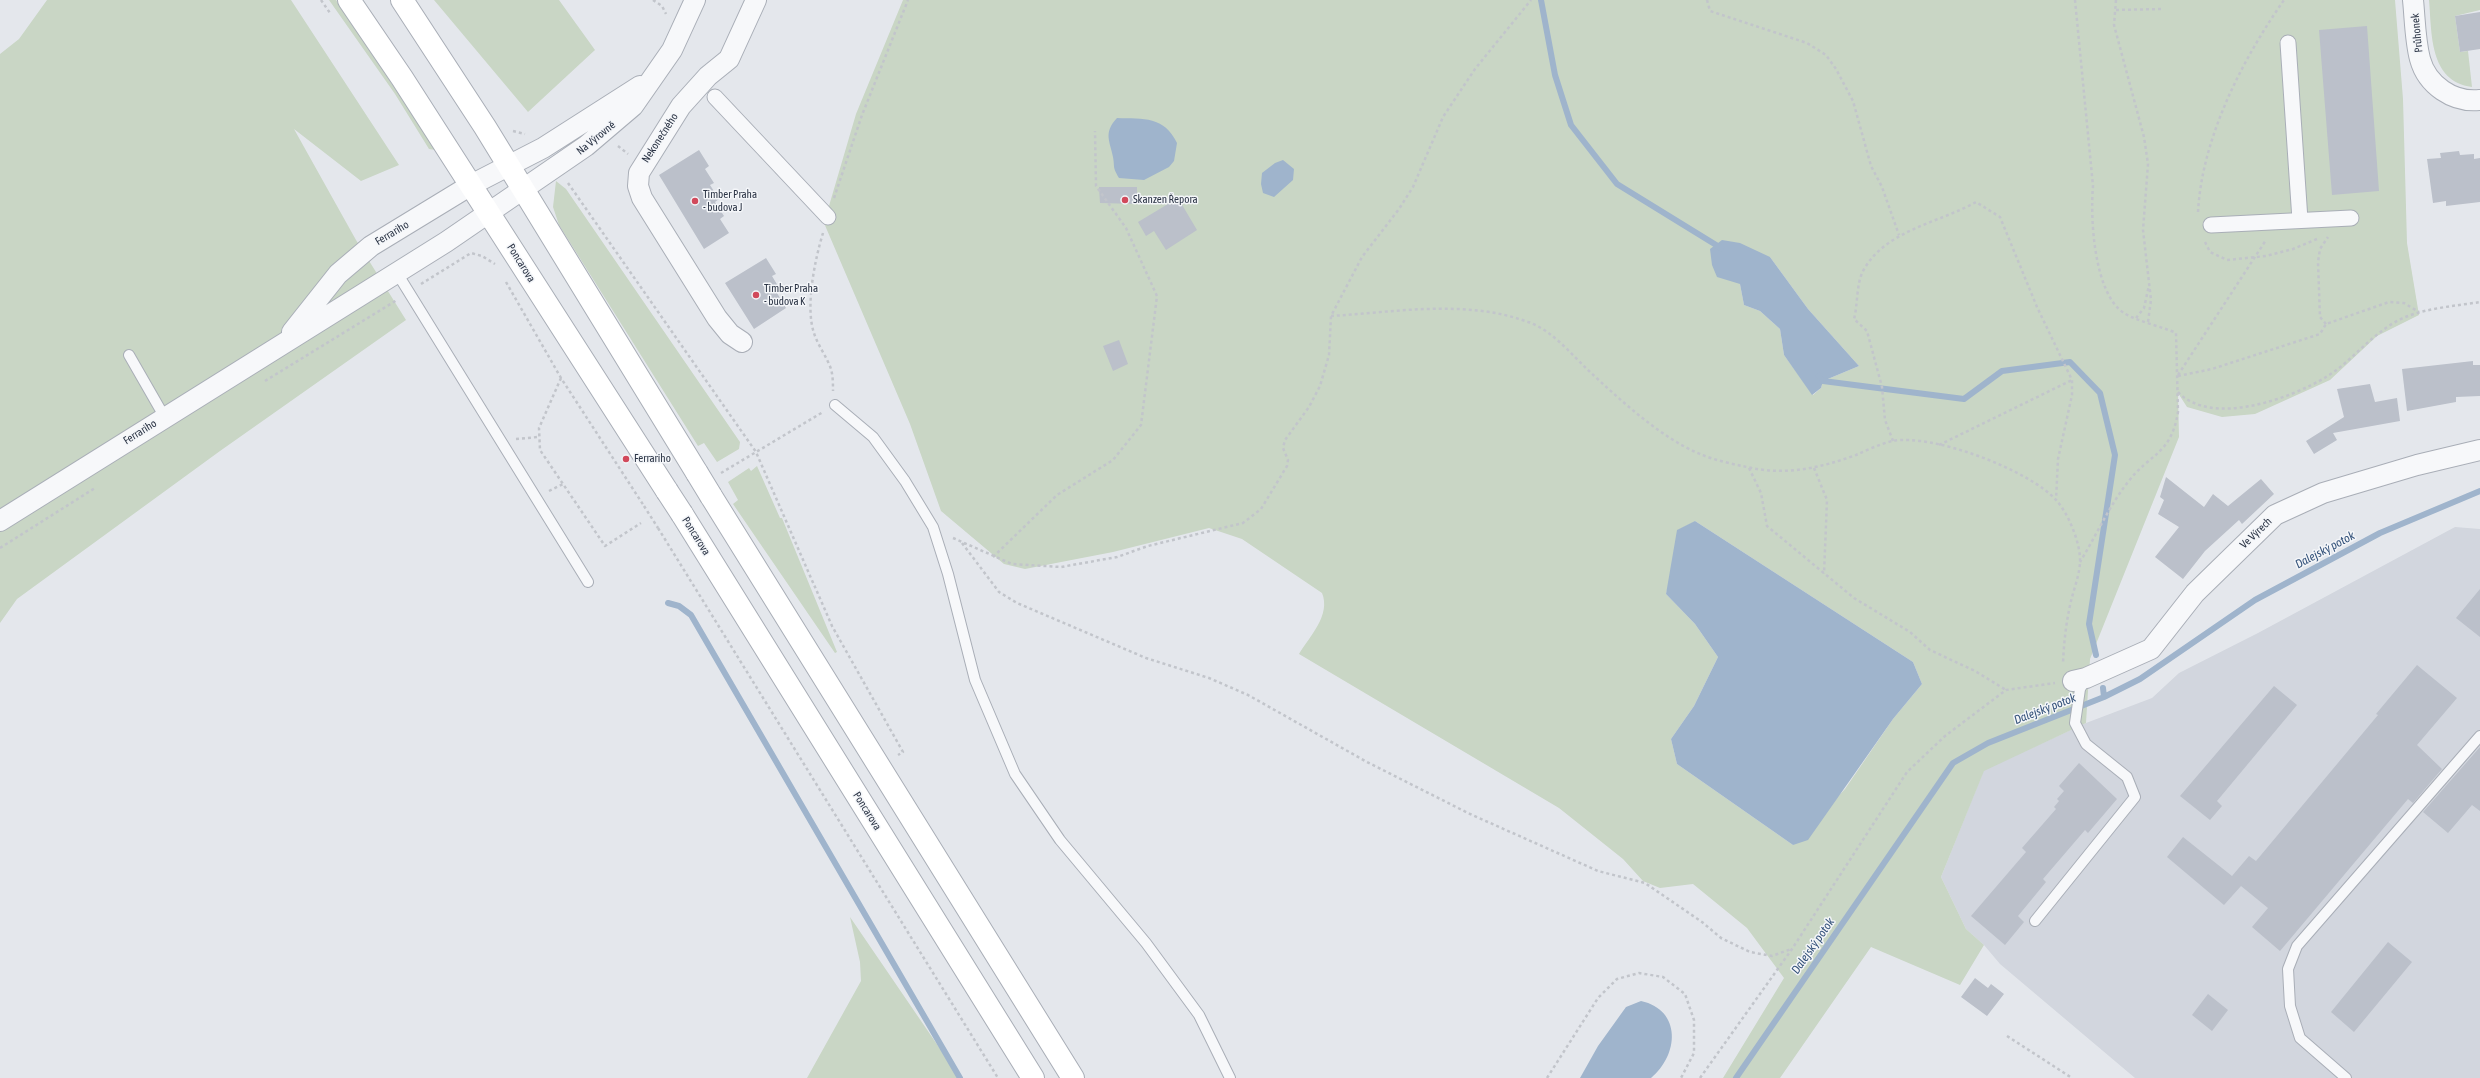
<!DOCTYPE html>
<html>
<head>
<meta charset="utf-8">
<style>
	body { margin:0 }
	canvas { display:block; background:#e4e7ec }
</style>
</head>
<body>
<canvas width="2480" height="1078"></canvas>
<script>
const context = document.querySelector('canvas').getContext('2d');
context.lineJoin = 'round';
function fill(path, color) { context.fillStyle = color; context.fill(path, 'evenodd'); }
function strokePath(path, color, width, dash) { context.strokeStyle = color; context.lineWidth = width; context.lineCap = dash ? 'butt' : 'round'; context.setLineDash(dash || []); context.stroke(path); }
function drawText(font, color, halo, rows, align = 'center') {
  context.font = font + ' "Asap Condensed",sans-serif'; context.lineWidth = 3; context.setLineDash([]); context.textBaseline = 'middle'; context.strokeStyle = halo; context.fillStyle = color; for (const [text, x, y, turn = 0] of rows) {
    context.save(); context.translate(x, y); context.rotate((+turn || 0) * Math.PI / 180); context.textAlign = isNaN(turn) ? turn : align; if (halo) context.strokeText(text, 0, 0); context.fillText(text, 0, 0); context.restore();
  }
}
const built = new Path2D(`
	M2455,527L2480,529V1078H2135L2000,964L1984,945L1966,929L1941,877L1984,770L2086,723L2152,698L2179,673L2258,633Z`);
const green = new Path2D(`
	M47,0H291L399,165L361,181L294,129L356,240L406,320L220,451L17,599L0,623V54L19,39Z
	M329,0H336L436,150L429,149L395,94Z
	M434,0H559L595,50L528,112Z
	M903,0H2395L2403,99L2407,243L2419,315L2377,336L2330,380L2255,414L2222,417L2187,407L2178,393L2179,437L2090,659L2086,723L1984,771L1941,877L1966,929L1984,945L1960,985L1871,947L1780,1078H1723L1784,978L1747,928L1693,884L1660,888L1643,881L1623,859L1559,808L1299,654C1310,636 1331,615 1322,593L1242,539L1209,528L1113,552L1025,569L1004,564L941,511L910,424L824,223L856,114ZM1770,257L1808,309L1859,366L1823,381L1821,388L1813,395L1784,355L1780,329L1760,311L1744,305L1740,284ZM1695,521L1913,662L1922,684L1893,719L1845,789L1793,845L1677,764L1671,739L1694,706L1718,657L1695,624L1666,594L1670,578Z
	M2429,0H2480V10L2455,16L2460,52L2468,51L2472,87C2429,81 2432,34 2429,0Z
	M556,181L566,189L740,442L739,449L717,462L704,443L698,446L559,225L553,207Z
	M757,466L780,518H782L837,652L835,653L733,504L738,500L728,482L749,468L751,471Z
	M850,917L960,1078H807L861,981L860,962Z`);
const water = new Path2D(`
	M1117,118C1144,119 1164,116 1177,143L1174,161L1169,167L1144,180L1119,178C1112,166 1115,168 1113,157C1110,141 1103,133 1117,118Z
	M1283,160L1294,169L1293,180L1274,197L1263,193L1261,184L1262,173L1275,163Z
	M1722,240L1740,243L1770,257L1808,309L1859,366L1823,381L1821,388L1812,395L1784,355L1780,329L1760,311L1744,305L1740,284L1717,277L1712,265L1710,249Z
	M1695,521L1913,662L1922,684L1893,719L1808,840L1793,845L1677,764L1671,739L1694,706L1718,657L1695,624L1666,594L1677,530Z
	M1641,1001C1682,1010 1679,1055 1651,1078H1580L1598,1046L1626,1007Z`);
const stream = new Path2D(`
	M1541,0L1555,75L1571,125L1617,184L1721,248
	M1819,376L1823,381L1964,399L2002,371L2070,362L2100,393L2115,455L2089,624L2096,655
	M668,603L679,606L691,615L960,1078
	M2103,688L2104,697
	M1736,1078L1953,763L1988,743L2104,697L2140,679L2255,600L2380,533L2480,491`);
const building = new Path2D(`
	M2480,12V49L2460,52L2455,16Z
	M2367,26L2379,191L2332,195L2319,30Z
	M699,150L709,166L705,169L714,183L710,185L719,199L715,202L724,216L720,219L729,233L704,249L659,175Z
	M2459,151L2460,155L2474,154V159L2480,158V202L2446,206V201L2433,203L2427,159L2441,158L2440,153Z
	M1099,187H1137V204L1100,203Z
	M1178,198L1197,230L1166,250L1154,231L1146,236L1138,222Z
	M766,258L776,274L772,276L781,291L777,293L786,308L754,329L725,283Z
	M1119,340L1128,364L1113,371L1103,346Z
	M2473,361V365H2480V396L2456,397V402L2407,411L2402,369Z
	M2370,384L2375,402L2397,398L2400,421L2333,433L2337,440L2314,454L2306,441L2344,417L2337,389Z
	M2166,477L2204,507L2213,494L2228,506L2261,479L2274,494L2242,524L2239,520L2205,551L2183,579L2155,557L2179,527L2158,514L2164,500L2160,497Z
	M2480,589V637L2456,618Z
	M2417,665L2457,698L2417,745L2442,769L2413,803L2408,799L2280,951L2252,927L2268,908L2241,886L2224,905L2167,857L2183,837L2232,876L2249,856L2256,861L2378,715L2376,714Z
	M2274,686L2297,705L2217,801L2222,806L2210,820L2180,796Z
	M2480,747V811L2472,805L2448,833L2423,812Z
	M2079,763L2117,799L2088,833L2085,830L2043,879L2046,882L2018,916L2024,922L2005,945L1971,916L2026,852L2022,848L2056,809L2054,807L2059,801L2057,799L2064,791L2059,786Z
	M2388,942L2412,962L2354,1032L2331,1012Z
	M1975,978L1988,988L1991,984L2004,994L1987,1016L1961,997Z
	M2208,994L2228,1010L2212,1031L2192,1015Z`);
const path = new Path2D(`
	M321,0L330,13
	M653,0L662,6L666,14
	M1707,0L1710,11L1807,43L1826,55L1836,69L1853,101L1871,166L1882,187L1899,235
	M2075,0L2093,186C2090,218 2094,294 2124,313C2136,321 2163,327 2176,333L2178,412C2171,455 2150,453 2128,482C2109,506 2096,536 2080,562
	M2116,0L2114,25L2144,137L2148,164L2143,230L2151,300L2148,322
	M2116,10L2162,9
	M513,131L525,134
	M618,146L628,154
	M568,183L756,452L832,626L903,752L898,755
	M834,198L862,115L908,0
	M2198,212C2202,138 2242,60 2284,0
	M823,233C815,259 805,307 814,333C818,346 827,357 831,369C833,376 833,384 833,391
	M2205,242L2210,252L2227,260L2266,256L2293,249L2317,239
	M506,282L561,378L644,506
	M421,284L471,253L482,256L495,264
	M1331,316C1395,312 1467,299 1528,322C1552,330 1571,354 1588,370C1619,399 1661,438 1700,454C1714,460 1732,464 1747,467C1785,476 1820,468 1856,455C1867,450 1880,444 1892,441C1932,433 2030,470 2057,501C2069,515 2081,544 2080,563C2079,576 2074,589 2071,601C2066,622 2064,642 2063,663
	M2136,318L2144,308L2149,285
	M2326,324L2320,317L2318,262L2320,249L2328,237
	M2178,375L2266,240
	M2178,376L2212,369L2320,334L2326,324L2389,302L2404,303L2419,312
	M561,378L539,428L540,450L605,546L641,523
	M265,381L397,300
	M2178,392C2211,427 2290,399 2326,377C2353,361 2371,333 2403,318C2426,308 2455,306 2480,302
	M516,439L538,437
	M1893,441L1885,420L1882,387L1867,331L1854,319C1858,304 1856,285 1863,271C1885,230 1939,223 1976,202L2000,217L2037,307L2072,380V395L2058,459L2056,500
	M1939,445L2072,380
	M1749,468L1761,493L1767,526L1854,598L1910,632L1930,650L1975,671L2006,690
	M1814,468L1827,500L1824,574
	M721,473L823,412
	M549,491L563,484
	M658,528L998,1078
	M953,538L1012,564L1061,567L1117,557L1148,546L1243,523L1261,509L1287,466L1288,460L1283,448L1285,440L1309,407L1320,386L1329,355L1331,316L1362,257L1399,209L1413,187L1443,117L1475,69L1531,0
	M962,543L999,592L1017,603L1146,658L1209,678L1248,695L1367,762L1470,814L1598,871L1645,883L1702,922L1721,938L1750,952L1772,956L1791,949
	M0,548L95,488
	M993,557L1057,495L1113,460L1141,425L1157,296L1126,228L1096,186L1095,131
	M2007,1036L2072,1078
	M1547,1078L1598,998L1617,979L1639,973L1663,977L1685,994L1694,1020V1053L1681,1078
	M1700,1078L1792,949L1907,772L1945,736L2006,690L2055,683`);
const service = new Path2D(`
	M397,273L588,582
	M129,355L164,416
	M835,405L873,437L905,481L933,527L948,574L975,680L1015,774L1060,840L1146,943L1199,1015L1230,1078
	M2035,921L2135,797L2127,777L2086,744L2075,723L2080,689L2086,678
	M2346,1078L2300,1038L2290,1006L2288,969L2297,946L2480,736`);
const pedestrian = new Path2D(`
	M2288,43L2300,220
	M715,97L828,217
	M2211,225L2351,218`);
const minor = new Path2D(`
	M2413,0C2415,19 2415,40 2420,59C2427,85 2453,103 2480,100
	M292,332L338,274L371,246L471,185L543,148L640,86
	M742,342L730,334L717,318L642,198L638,186L639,173L681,106L708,76L729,59L756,0
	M0,521L446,242L586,146L633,106L672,50L695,0
	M2073,681L2086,678L2151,649L2195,593L2275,515L2323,493L2417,465L2480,450`);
const secondary = new Path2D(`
	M349,0L402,78L667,491
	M402,0L485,127L697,473
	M711,496L1073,1078
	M682,514L1033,1078`);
const pathBridge = new Path2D(`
	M644,506L658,528`);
const secondaryBridge = new Path2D(`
	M697,473L711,496
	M667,491L682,514`);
const markers = [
	[1125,200,4,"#d1495b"],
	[695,201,4,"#d1495b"],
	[756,295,4,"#d1495b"],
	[626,459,4,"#d1495b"]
];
const streetNames = [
	["Průhonek",2417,33,-96],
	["Na Výrovně",596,138,-39],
	["Nekonečného",660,138,-57],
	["Ferrariho",392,233,-31],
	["Poncarova",521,263,58],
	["Ferrariho",140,432,-32],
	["Ve Výrech",2256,533,-44],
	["Poncarova",696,536,58],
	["Poncarova",867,811,58]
];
const poiNames = [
	["Timber Praha",703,195],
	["- budova J",703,208],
	["Skanzen Řepora",1133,200],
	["Timber Praha",764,289],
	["- budova K",764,302],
	["Ferrariho",634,459]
];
const waterNames = [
	["Dalejský potok",2325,550,-28],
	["Dalejský potok",2045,709,-21],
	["Dalejský potok",1813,946,-55]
];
fill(built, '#d2d6de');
fill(green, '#c9d6c5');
fill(water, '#9fb4cc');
strokePath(stream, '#9fb4cc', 6);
fill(building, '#bbc0ca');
strokePath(service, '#a9aeb7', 12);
strokePath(pedestrian, '#a9aeb7', 17);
strokePath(minor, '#a9aeb7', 22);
strokePath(secondary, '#a9aeb7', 24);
strokePath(path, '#c2c5cb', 2.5, [3, 3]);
strokePath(service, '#f7f8fa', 10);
strokePath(pedestrian, '#f7f8fa', 15);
strokePath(minor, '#f7f8fa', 20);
strokePath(secondary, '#fff', 22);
strokePath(secondaryBridge, '#a9aeb7', 24, []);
strokePath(pathBridge, '#c2c5cb', 2.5, [3, 3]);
strokePath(secondaryBridge, '#fff', 22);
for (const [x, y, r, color] of markers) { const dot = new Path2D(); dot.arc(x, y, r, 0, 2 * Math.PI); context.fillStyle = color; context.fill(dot); strokePath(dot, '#f4f6f9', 1.5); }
drawText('11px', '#2b3445', '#f4f6f9', streetNames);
drawText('11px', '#2b3445', '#f4f6f9', poiNames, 'left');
drawText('italic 12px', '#34527a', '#f4f6f9', waterNames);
</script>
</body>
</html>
